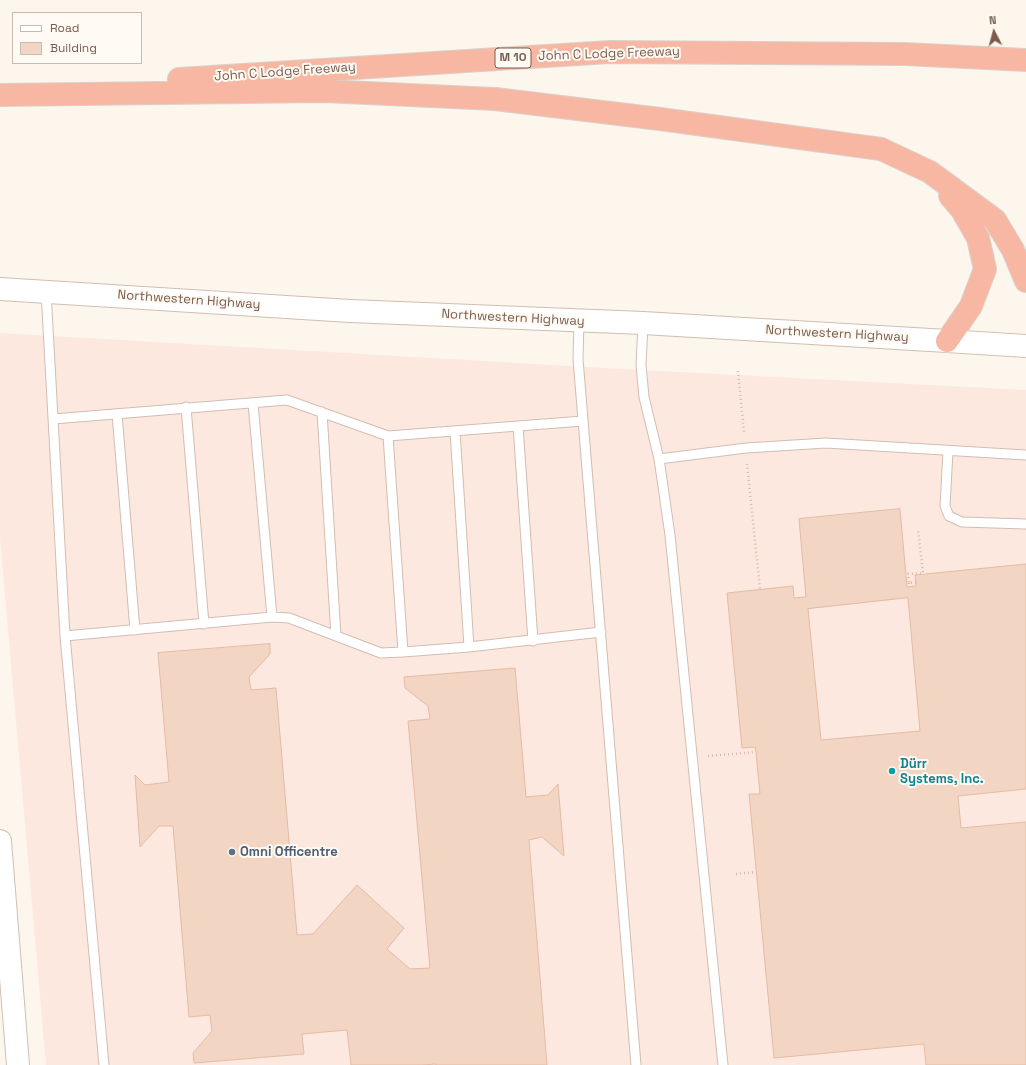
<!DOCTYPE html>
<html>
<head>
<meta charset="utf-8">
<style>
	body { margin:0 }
	#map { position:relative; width:1026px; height:1065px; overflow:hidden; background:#fdf6ec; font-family:"Space Grotesk",sans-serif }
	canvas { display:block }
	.legend { position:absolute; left:12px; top:12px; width:130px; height:52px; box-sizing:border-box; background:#fffaf3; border:1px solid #cabbb1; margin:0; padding:5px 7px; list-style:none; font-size:12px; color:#7a5c4d }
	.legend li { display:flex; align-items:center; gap:8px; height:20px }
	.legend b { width:20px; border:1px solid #cabbb1 }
	.north { position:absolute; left:974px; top:12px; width:40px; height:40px; -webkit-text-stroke:3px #fffaf3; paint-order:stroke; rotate:354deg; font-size:11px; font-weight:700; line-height:16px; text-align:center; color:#7a5c4d }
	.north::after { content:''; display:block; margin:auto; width:14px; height:18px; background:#7a5c4d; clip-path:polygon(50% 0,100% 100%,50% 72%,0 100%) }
</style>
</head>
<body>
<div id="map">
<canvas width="1026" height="1065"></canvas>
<ul class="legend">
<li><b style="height:5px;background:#fff"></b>Road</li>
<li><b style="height:11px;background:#f3d5c3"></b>Building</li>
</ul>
<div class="north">N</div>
</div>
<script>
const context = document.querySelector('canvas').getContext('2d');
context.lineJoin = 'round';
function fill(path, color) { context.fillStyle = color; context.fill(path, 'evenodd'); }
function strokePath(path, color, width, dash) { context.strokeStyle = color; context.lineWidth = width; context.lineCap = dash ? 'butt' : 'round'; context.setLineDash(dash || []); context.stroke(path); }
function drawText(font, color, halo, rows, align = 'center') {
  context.font = font + ' "Space Grotesk",sans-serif'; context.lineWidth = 4; context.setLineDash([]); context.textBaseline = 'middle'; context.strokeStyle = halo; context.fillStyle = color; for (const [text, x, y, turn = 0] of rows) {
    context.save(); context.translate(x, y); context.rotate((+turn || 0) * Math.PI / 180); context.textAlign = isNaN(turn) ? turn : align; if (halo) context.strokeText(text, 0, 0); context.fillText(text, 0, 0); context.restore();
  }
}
const commercial = new Path2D(`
	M0,333L622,369L1026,390V1065H46L0,538Z`);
const building = new Path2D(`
	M900,509L907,587L916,586L915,575L1026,564V789L958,796L961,828L1026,822V1065H926L924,1044L774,1058L749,794H760L756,752L755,747L742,748L727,593L793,586L794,598L806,597L799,519ZM908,598L920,731L821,740L808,609Z
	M270,644V654L249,677L251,690L276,688L297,935L313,934L357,885L404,928L387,949L410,969L430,968L408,721L430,719L428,706L405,688L404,677L515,668L526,797L548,795L558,784L564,856L542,837L529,840L547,1065H436V1064L422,1065H351L347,1030L302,1034L304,1054L194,1063L193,1053L212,1031L210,1015L189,1017L173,826H159L140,847L135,775L145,785L169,782L158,653Z`);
const path = new Path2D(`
	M738,371L744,432
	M747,464L760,589
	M916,582L909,583L908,574L923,573L918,529
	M909,583V587
	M708,756L756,752
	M736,874L756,872`);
const service = new Path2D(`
	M46,291L65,636L272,617L289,618L381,653L403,652L469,647L601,632
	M579,321L578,359L636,1065
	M643,323L641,365L644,397L659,459L670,535L723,1065
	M253,403L272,617
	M186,407L204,624
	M322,412L336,636
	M117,414L135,630
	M53,419L287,400L388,436L583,421
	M518,426L533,641
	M455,431L469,647
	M388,436L403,652
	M948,451L945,506L949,516L962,522L1026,524
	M659,459L746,448L826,443L1026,455
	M65,636L104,1065`);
const tertiary = new Path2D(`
	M0,289L350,311L643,323L947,341
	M0,841L18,1065`);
const secondary = new Path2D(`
	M947,341L1026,346`);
const motorway = new Path2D(`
	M179,79L610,52L905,54L1026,60
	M0,95L324,91L495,99L660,119L881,149L930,172L995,220L1013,250L1026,281
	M947,341L971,306L985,269L978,238L962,210L950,196`);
const markers = [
	[892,771,4,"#0f9aa8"],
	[232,852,4,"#5c6f8a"]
];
const shields = [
	[513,58,36]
];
const shieldNames = [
	["M 10",513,58]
];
const streetNames = [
	["John C Lodge Freeway",609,54,-2],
	["John C Lodge Freeway",285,72,-4],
	["Northwestern Highway",189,300,4],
	["Northwestern Highway",513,318,3],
	["Northwestern Highway",837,334,3]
];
const cultureNames = [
	["Dürr",900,764],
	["Systems, Inc.",900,779]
];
const serviceNames = [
	["Omni Officentre",240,852]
];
fill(commercial, '#fde8e0');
fill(building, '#f3d5c3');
strokePath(building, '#e6bba3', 1);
strokePath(service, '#d1beb0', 11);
strokePath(tertiary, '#d1beb0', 24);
strokePath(secondary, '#d6c0b0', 24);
strokePath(motorway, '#dad1cd', 24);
strokePath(path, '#d9b8a5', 2.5, [1, 3]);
strokePath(service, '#fff', 9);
strokePath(tertiary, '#fff', 22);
strokePath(secondary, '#fff', 22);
strokePath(motorway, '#f7b7a3', 22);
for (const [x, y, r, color] of markers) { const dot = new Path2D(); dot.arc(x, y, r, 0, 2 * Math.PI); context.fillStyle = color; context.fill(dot); strokePath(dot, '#fffaf3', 1.5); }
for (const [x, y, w] of shields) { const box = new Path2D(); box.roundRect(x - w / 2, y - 10, w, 20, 3); context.fillStyle = '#fffaf3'; context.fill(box); strokePath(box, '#7a5c4d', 1); }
drawText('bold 12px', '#7a5c4d', null, shieldNames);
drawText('13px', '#7a5c4d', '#fffaf3', streetNames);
drawText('bold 13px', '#0d838f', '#fffaf3', cultureNames, 'left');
drawText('bold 13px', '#4e5e75', '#fffaf3', serviceNames, 'left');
</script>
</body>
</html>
